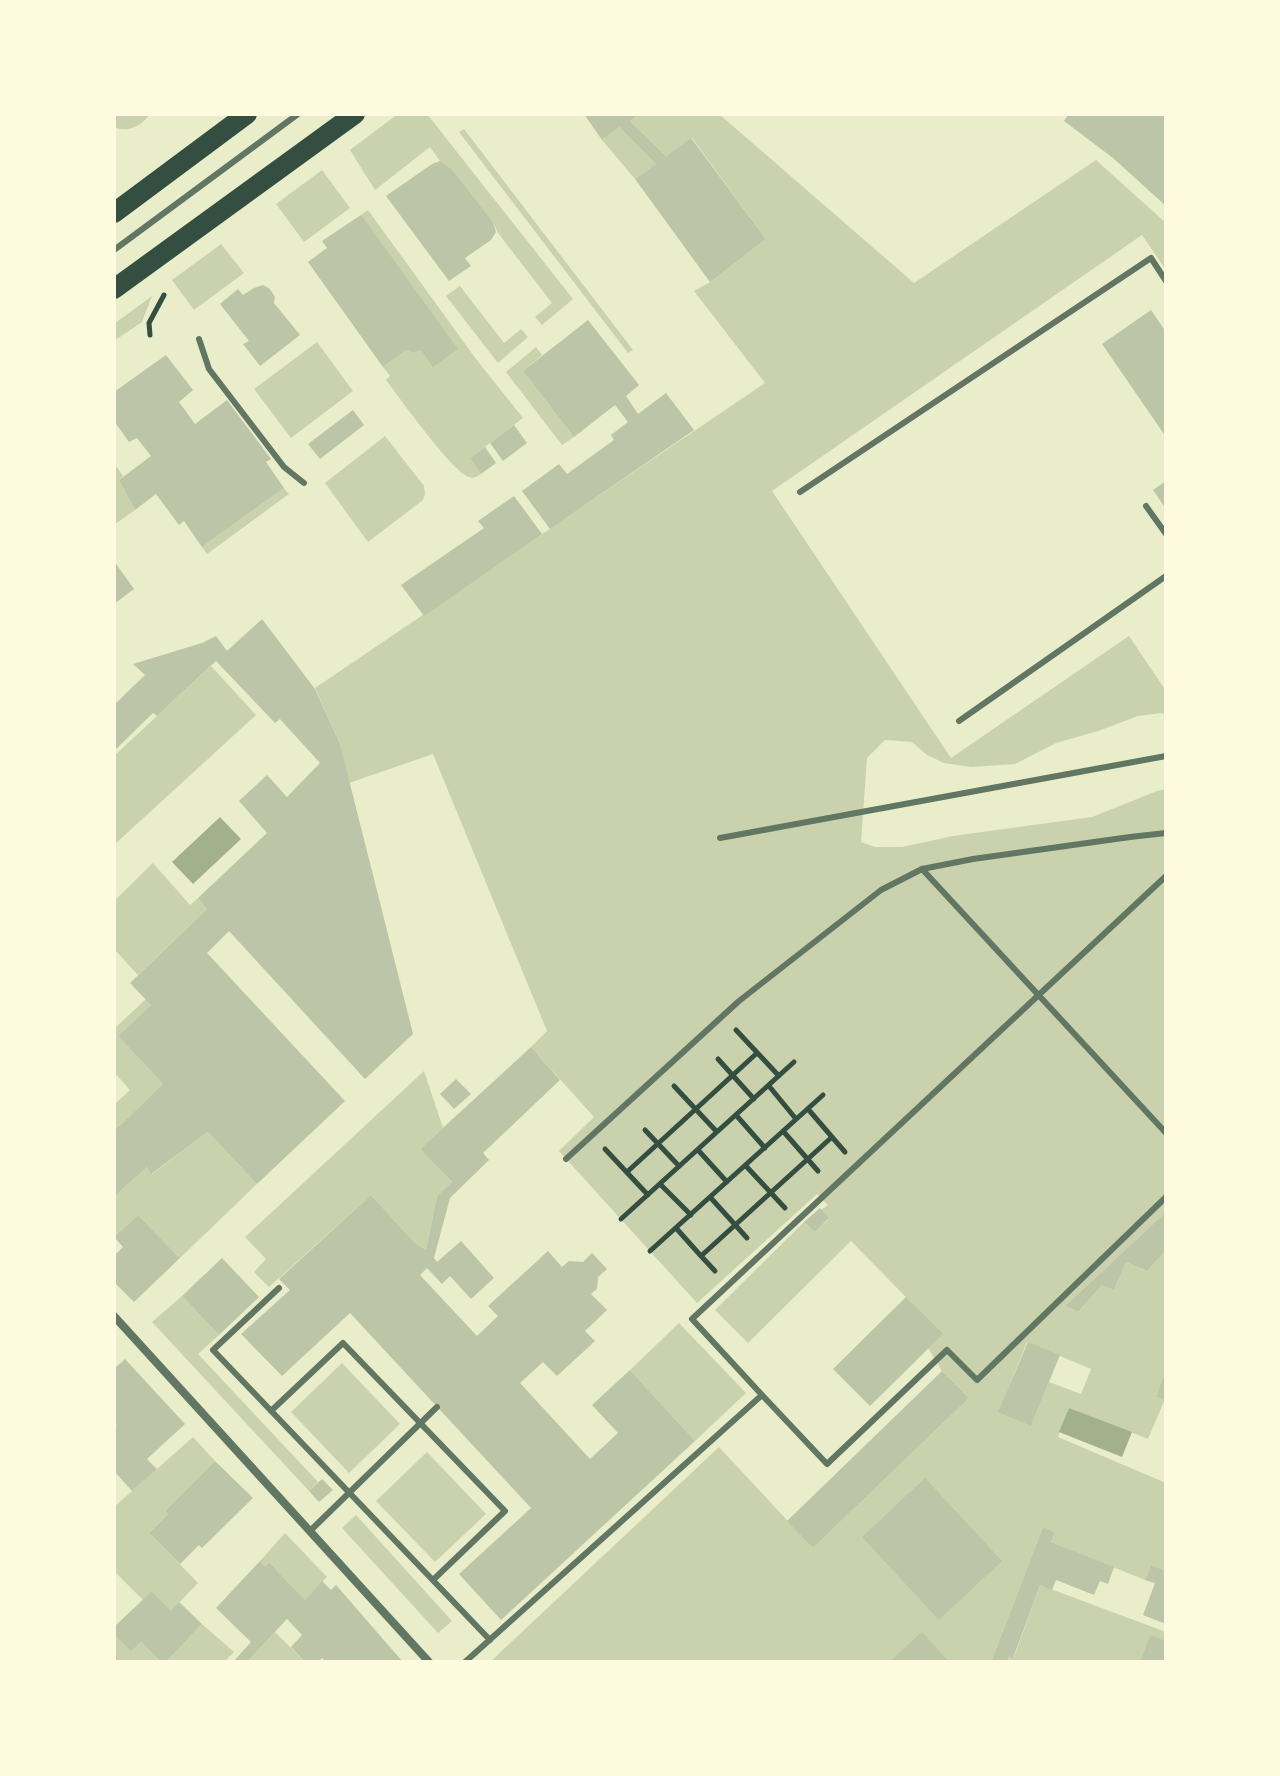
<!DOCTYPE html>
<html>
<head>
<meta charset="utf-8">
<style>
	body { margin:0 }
	#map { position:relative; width:1280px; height:1776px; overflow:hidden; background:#e9edc9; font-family:"PT Serif",serif }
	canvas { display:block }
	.frame { position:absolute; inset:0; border:116px solid #fefae0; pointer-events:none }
</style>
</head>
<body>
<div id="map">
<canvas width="1280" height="1776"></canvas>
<div class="frame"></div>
</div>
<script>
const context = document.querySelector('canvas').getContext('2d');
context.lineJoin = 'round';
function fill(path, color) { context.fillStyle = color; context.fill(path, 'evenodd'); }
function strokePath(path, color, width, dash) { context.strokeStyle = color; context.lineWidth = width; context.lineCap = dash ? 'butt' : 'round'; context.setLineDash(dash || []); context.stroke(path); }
const green = new Path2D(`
	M114,114H150C141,126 129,133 114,127Z
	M398,114H427L573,299L542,325L535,317L552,303L498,233L493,222L452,169L440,161L430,147L375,190L350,150Z
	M639,114H719L914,283L1096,160L1166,223V270L1142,235L772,491L951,758L1129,636L1166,691V715L1162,713L1138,716L1098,731L1056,743L1015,764L971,767L944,763L927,755L912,742L885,740L867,758L861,842L875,847H902L953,836L1092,817L1157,791L1166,789V1212L1065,1306L1078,1312L1102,1285L1114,1290L1126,1262L1147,1271L1166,1250V1374L1156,1395L1165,1399L1148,1439L1069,1408L1058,1437L1166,1483V1571L1151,1565L1145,1580L1051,1542L1055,1532L1043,1527L991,1662H490L719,1447L813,1548L969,1398L942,1371L928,1348L942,1334L851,1241L748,1343L715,1310L804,1222L815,1232L829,1219L821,1210L828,1205L817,1194L697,1303L559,1151L594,1117L531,1047L547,1031L433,754L349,783L340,744L315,688L765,383L694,291L710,282L766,239L692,138L666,156L630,121ZM1027,1342L1091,1369L1081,1394L1049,1382L1031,1426L999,1411Z
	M619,127L656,164L635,179L602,140Z
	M464,129L633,350L628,353L459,132Z
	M322,170L350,208L304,242L276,204Z
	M368,210L476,359L523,418L470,458L481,474C476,477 474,479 469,477C453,473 399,397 386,380L390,376L383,367L406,350L414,353L421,350L361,215Z
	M221,244L244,273L194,310L172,280Z
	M460,286L504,343L521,329L528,337L498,363L446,296Z
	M152,296L142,322L114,341V324Z
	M317,342L353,391L291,438L254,389Z
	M536,347L542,355L523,371L574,437L562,445L506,372Z
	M385,436L424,486L425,494L423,500L368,542L325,483Z
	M114,463L123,476L119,480L135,510L115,524Z
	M284,488L289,494L207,554L202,547Z
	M211,666L256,715L114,845V756Z
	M153,863L190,905L198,898L207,909L138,975L114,949V901Z
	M146,999L151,1005L118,1036L163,1084L114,1131V1105L130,1090L114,1072V1029Z
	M424,1071L443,1128L420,1149L452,1182L437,1196L426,1250L415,1243L371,1195L269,1287L254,1272L266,1259L245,1237Z
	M208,1132L257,1184L180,1258L138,1215L114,1237V1197L147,1167L152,1174Z
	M182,1296L219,1335L198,1354L318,1482L309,1491L152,1322Z
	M679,1323L746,1393L695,1441L630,1370Z
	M342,1363L400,1424L349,1473L291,1412Z
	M193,1437L215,1461L165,1511L168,1514L149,1533L198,1583L171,1611L152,1591L143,1600L114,1571V1507Z
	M427,1452L486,1514L435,1562L376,1501Z
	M356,1515L452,1621L438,1633L342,1528Z
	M285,1533L327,1577L305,1600L269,1562L265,1566L260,1561Z
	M1040,1585L1166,1632V1641L1150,1636L1140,1662H1007L1009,1656L1014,1657Z
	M202,1624L234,1652L224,1662H166Z
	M275,1632L305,1662H247Z
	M114,1634L131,1652L141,1642L161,1662H114Z`);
const water = new Path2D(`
	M220,817L241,839L193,884L172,862Z
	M1069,1408L1132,1432L1122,1457L1059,1432Z`);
const building = new Path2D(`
	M584,114H639L630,121L666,156L691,138L766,239L710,282L635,179L656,164L619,127L602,140Z
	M1069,114H1166V206L1113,158L1064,121Z
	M440,161L452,169L493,222L496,232L491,240L465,258L471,266L449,281L386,196L432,164Z
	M361,215L458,349L433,367L421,350L414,353L406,350L383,367L308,262L327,248L322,241Z
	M263,285L270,289L275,297L274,303L300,335L260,366L243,344L249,341L220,304L238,289L243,295L254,288Z
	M1151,310L1166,332V437L1102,344Z
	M588,320L639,385L626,396L638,414L666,393L694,430L550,529L522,491L559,464L567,474L614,440L611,435L628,422L615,405L574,437L523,371Z
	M166,355L193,390L179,402L195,424L227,400L271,459L266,462L284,488L202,547L184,521L179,525L156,494L135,510L119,480L151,456L137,438L129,442L114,421V392Z
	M353,410L364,425L320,459L308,444Z
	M514,425L527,443L503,461L490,443Z
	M485,447L496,463L481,474L470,458Z
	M1166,481V509L1153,490Z
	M514,496L542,534L424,616L401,585L484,528L478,521Z
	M114,561L134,589L114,604Z
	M262,619L315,689L340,744L413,1034L365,1079L229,931L207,953L345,1101L257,1184L208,1132L151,1174L147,1167L114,1197V1131L163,1084L118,1036L151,1005L130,983L207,909L198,898L267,833L239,801L267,775L287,797L320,763L280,719L275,723L216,661L157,716L153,713L114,751V705L145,675L133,664L202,643L216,636L227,651Z
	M531,1047L560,1080L483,1153L489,1160L450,1198L434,1258L437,1262L461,1241L494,1278L471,1299L450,1276L442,1284L427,1268L420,1275L477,1336L498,1316L488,1306L548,1251L562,1267L569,1261L583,1262L592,1253L607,1269L598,1277L597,1289L591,1294L607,1310L585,1331L595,1341L557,1376L543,1362L520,1383L590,1459L618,1433L592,1405L630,1370L695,1441L501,1620L459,1574L531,1508L350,1313L282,1376L241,1334L290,1290L279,1279L371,1195L415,1243L426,1250L437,1196L452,1182L420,1149Z
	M456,1079L471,1094L454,1109L440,1094Z
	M820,1208L829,1218L815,1232L804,1222Z
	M1166,1212V1250L1147,1271L1126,1262L1114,1290L1102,1285L1078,1312L1065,1306Z
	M138,1215L180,1258L134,1302L114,1282V1256L123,1247L114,1237Z
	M222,1258L259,1297L219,1335L182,1296Z
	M906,1297L943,1334L870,1406L833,1369Z
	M1028,1342L1060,1355L1031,1426L998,1412Z
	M125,1359L185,1424L147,1459L157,1469L132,1491L114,1471V1428L117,1426L114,1423V1369Z
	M942,1371L969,1398L813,1548L787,1521Z
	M1166,1371V1400L1156,1396Z
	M215,1461L253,1498L202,1548L199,1545L180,1564L149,1533L168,1514L165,1511Z
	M925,1478L1002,1561L939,1620L862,1537Z
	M322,1479L333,1490L319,1502L309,1491Z
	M1043,1527L1055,1532L1051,1542L1114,1567L1108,1584L1100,1581L1094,1595L1056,1580L1052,1590L1040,1585L1013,1658L1009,1656L1007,1662H991Z
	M260,1561L265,1566L269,1562L305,1600L322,1581L331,1590L336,1585L403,1662H326L322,1658L318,1662H305L291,1647L302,1635L287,1619L247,1662H233L251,1642L216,1608Z
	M1151,1565L1166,1571V1624L1143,1615L1155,1583L1145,1580Z
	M152,1591L171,1611L179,1602L202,1624L166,1662H161L141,1642L131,1652L114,1634V1627Z
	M922,1632L949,1662H889Z
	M1150,1635L1166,1641V1662H1140Z`);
const path = new Path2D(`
	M150,335L149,323L164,295
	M736,1030L779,1076
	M718,1059L754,1099
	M674,1086L717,1132
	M769,1086L796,1119
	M808,1109L832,1137
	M736,1115L765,1148
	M645,1130L679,1166
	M783,1131L818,1171
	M605,1149L648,1195
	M698,1150L727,1182
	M746,1166L785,1208
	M627,1172L757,1053
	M660,1184L691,1215
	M710,1197L747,1238
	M621,1219L794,1062
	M676,1228L701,1256
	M650,1251L823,1095
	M715,1271L701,1256L832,1137L845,1152`);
const service = new Path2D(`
	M114,250L298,114
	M199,339L209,369L284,467L304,483
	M800,492L1151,258L1166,281
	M1146,506L1166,534
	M959,721L1166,576
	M720,838L1166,756
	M922,869L1166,1133
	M566,1159L739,1001L881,890L922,869L973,859L1130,837L1166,833
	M279,1288L213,1350L490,1640
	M762,1395L827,1464L947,1350L977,1380L1166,1197
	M271,1411L343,1343L505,1511L433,1580
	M310,1531L437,1407
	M465,1662L762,1395L692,1319L1166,876`);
const minor = new Path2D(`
	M114,1316L429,1662`);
const primary = new Path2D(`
	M114,213L247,114
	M114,289L355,114`);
fill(green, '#cad2ad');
fill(water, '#a3b18a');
fill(building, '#bcc5a7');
strokePath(path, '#344e41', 5);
strokePath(service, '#617663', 6);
strokePath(minor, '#617663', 8);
strokePath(primary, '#344e41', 20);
</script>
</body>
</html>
